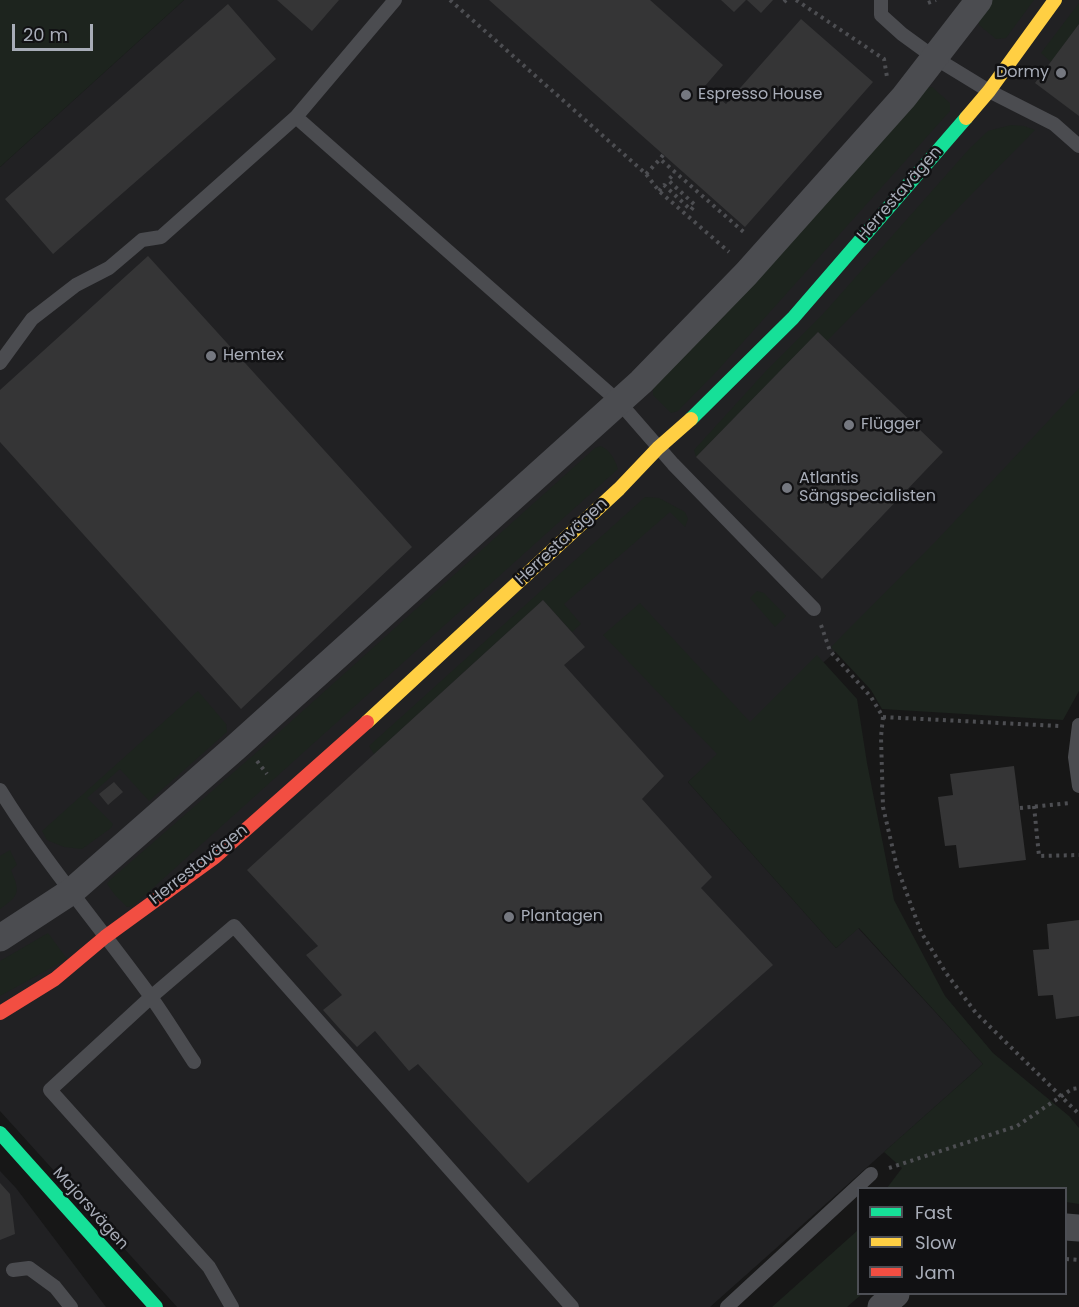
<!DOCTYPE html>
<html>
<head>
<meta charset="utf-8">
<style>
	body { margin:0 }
	#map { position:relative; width:1079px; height:1307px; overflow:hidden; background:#171717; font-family:Poppins,sans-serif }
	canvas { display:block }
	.legend { position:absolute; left:857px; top:1187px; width:210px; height:108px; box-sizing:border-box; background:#111113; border:2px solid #4d4f55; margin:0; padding:8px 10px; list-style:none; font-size:18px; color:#a8adb8 }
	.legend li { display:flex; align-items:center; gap:12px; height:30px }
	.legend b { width:30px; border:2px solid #4d4f55 }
	.scale { position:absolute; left:12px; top:24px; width:81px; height:27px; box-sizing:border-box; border:3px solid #a8adb8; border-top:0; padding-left:8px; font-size:18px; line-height:21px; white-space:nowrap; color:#a8adb8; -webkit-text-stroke:4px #111113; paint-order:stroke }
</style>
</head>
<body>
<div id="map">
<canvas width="1079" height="1307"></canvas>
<ul class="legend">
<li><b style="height:8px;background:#16e098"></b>Fast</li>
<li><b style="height:8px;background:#ffcf43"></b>Slow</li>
<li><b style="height:8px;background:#f24e42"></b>Jam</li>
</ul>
<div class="scale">20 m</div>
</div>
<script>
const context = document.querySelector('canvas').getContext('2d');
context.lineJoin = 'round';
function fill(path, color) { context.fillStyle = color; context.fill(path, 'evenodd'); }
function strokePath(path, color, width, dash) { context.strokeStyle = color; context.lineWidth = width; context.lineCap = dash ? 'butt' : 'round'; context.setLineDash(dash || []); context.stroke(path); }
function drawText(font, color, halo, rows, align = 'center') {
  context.font = font + ' Poppins,sans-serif'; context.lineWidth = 5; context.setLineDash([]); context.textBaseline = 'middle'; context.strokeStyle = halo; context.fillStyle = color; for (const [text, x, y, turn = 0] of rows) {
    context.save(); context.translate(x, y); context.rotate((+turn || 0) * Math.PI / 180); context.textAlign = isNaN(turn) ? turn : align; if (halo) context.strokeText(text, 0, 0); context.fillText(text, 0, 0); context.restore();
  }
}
const built = new Path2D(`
	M184,0H1079V397L834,653L688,782L836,948L858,928L983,1064L710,1307H177L0,1111V167Z
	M0,1171L16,1188L106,1307H0Z`);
const green = new Path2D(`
	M0,0H184L0,167Z
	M991,0H1034L1006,38L996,39L979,25V16Z
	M1079,3V24L1051,62L1041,53Z
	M932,87L950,103V111L718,370L678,411L671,413L653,395V386L924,88Z
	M1011,125L1024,126L1035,130L827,341L818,332L696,457L694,450L765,372L823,314L970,148L988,131Z
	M1079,388V691L1063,720L882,709L871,690L831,647L939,538Z
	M600,446C610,449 615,460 618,469L133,906L127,907L115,895L107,884L110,880L266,744L595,448Z
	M645,497L659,498L685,512L688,519L685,527L670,512L564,604L581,624L572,632L543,600L374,754L369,746Z
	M757,591L764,593L786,616L775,627L750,598Z
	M640,603L750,722L817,655L857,699L867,763L894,900L945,996L993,1053L1069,1116L1079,1128V1204L1066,1202V1188H887L902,1168L884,1152L983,1064L859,928L836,948L688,782L717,754L603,635Z
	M198,691L226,724L227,732L149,801L120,769L87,798L113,824L111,828L82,849L64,847L47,840L42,831Z
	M10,850L17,865L11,870C20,892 20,895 0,909V856Z
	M48,933L67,959L0,996V961Z
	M858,1230V1294H862L847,1307H772Z`);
const building = new Path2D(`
	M277,0H339L312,31Z
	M489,0H650L723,65L705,86L726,104L801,19L873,82L745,227Z
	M721,0H746L734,12Z
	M747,0H773L761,13Z
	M228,4L276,59L53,254L5,199Z
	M1079,24V116L1035,83Z
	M148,256L412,547L241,709L0,442V390Z
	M818,332L943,452L822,579L696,457Z
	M543,600L585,647L564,665L664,776L642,799L712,877L701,888L773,965L528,1183L418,1064L409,1071L375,1031L357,1047L339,1028L323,1010L342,995L306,955L318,946L247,870Z
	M1014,766L1026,860L959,868L956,845L945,846L938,797L953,795L950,774Z
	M114,782L123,792L108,805L99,794Z
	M1079,920V1016L1056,1019L1053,995L1038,996L1033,950L1049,949L1047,924Z
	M0,1183L10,1194L15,1234L0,1240Z`);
const path = new Path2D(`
	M450,0L646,174L659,191L729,252
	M796,0L884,59L887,77
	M784,2L786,0
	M928,3L936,0
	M663,155L660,159L746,234
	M646,174L660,159
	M659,191L664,185L691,210L695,205L668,180L675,173
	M821,625L830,651L871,697L883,717L881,737L883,807L897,867L921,932L946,973L976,1013L1079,1114
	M883,717L1059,726
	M257,761L267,774
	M1034,806L1039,856L1079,855
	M1020,808L1070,803
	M889,1168L1017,1126L1072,1089L1079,1088
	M1066,1259L1079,1260`);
const lane = new Path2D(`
	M881,0V15L902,34L935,58L989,91L1054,124L1079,146
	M296,117L619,402L673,464L814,609
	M0,363L32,319L76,285L109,268L142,240L161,237L296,117L395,0
	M1079,725L1075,757L1079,786
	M0,790C45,863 101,928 151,997C166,1018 180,1041 194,1062
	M13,1270L29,1268L55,1287L71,1307
	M232,1307L209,1267L50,1090L151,997L234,926L572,1307
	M727,1307L871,1174`);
const street = new Path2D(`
	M0,938L72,891L236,747L641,382L746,274L904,97L979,0
	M1066,1227L1079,1228
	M881,1307L896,1294`);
const fast = new Path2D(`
	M691,419L793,318L966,118
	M0,1133L156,1307`);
const slow = new Path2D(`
	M966,118L989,91L1055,0
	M367,722L619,489L658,448L691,419`);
const jam = new Path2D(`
	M0,1013L55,979L105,937L215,857L367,722`);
const markers = [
	[1061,73,6,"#757880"],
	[686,95,6,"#757880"],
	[211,356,6,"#757880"],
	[849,425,6,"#757880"],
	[787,488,6,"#757880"],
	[509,917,6,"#757880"]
];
const poiNames = [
	["Dormy",1049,73,"right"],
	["Espresso House",698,95],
	["Hemtex",223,356],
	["Flügger",861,425],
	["Atlantis",799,479],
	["Sängspecialisten",799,497],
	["Plantagen",521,917]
];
const streetNames = [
	["Herrestavägen",900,194,-49],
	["Herrestavägen",562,542,-43],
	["Herrestavägen",199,865,-38],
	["Majorsvägen",90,1209,48]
];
fill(built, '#212123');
fill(green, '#1d241e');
fill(building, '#353536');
strokePath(path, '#4d4e52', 4, [3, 4.5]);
strokePath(lane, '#4b4c50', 14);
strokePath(street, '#4b4c50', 27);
strokePath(fast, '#16e098', 14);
strokePath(slow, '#ffcf43', 14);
strokePath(jam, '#f24e42', 14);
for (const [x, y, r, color] of markers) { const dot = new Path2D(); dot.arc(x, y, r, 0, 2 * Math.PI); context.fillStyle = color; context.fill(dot); strokePath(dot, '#111113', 2); }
drawText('16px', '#a8adb8', '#111113', poiNames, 'left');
drawText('16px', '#a8adb8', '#111113', streetNames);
</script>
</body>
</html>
